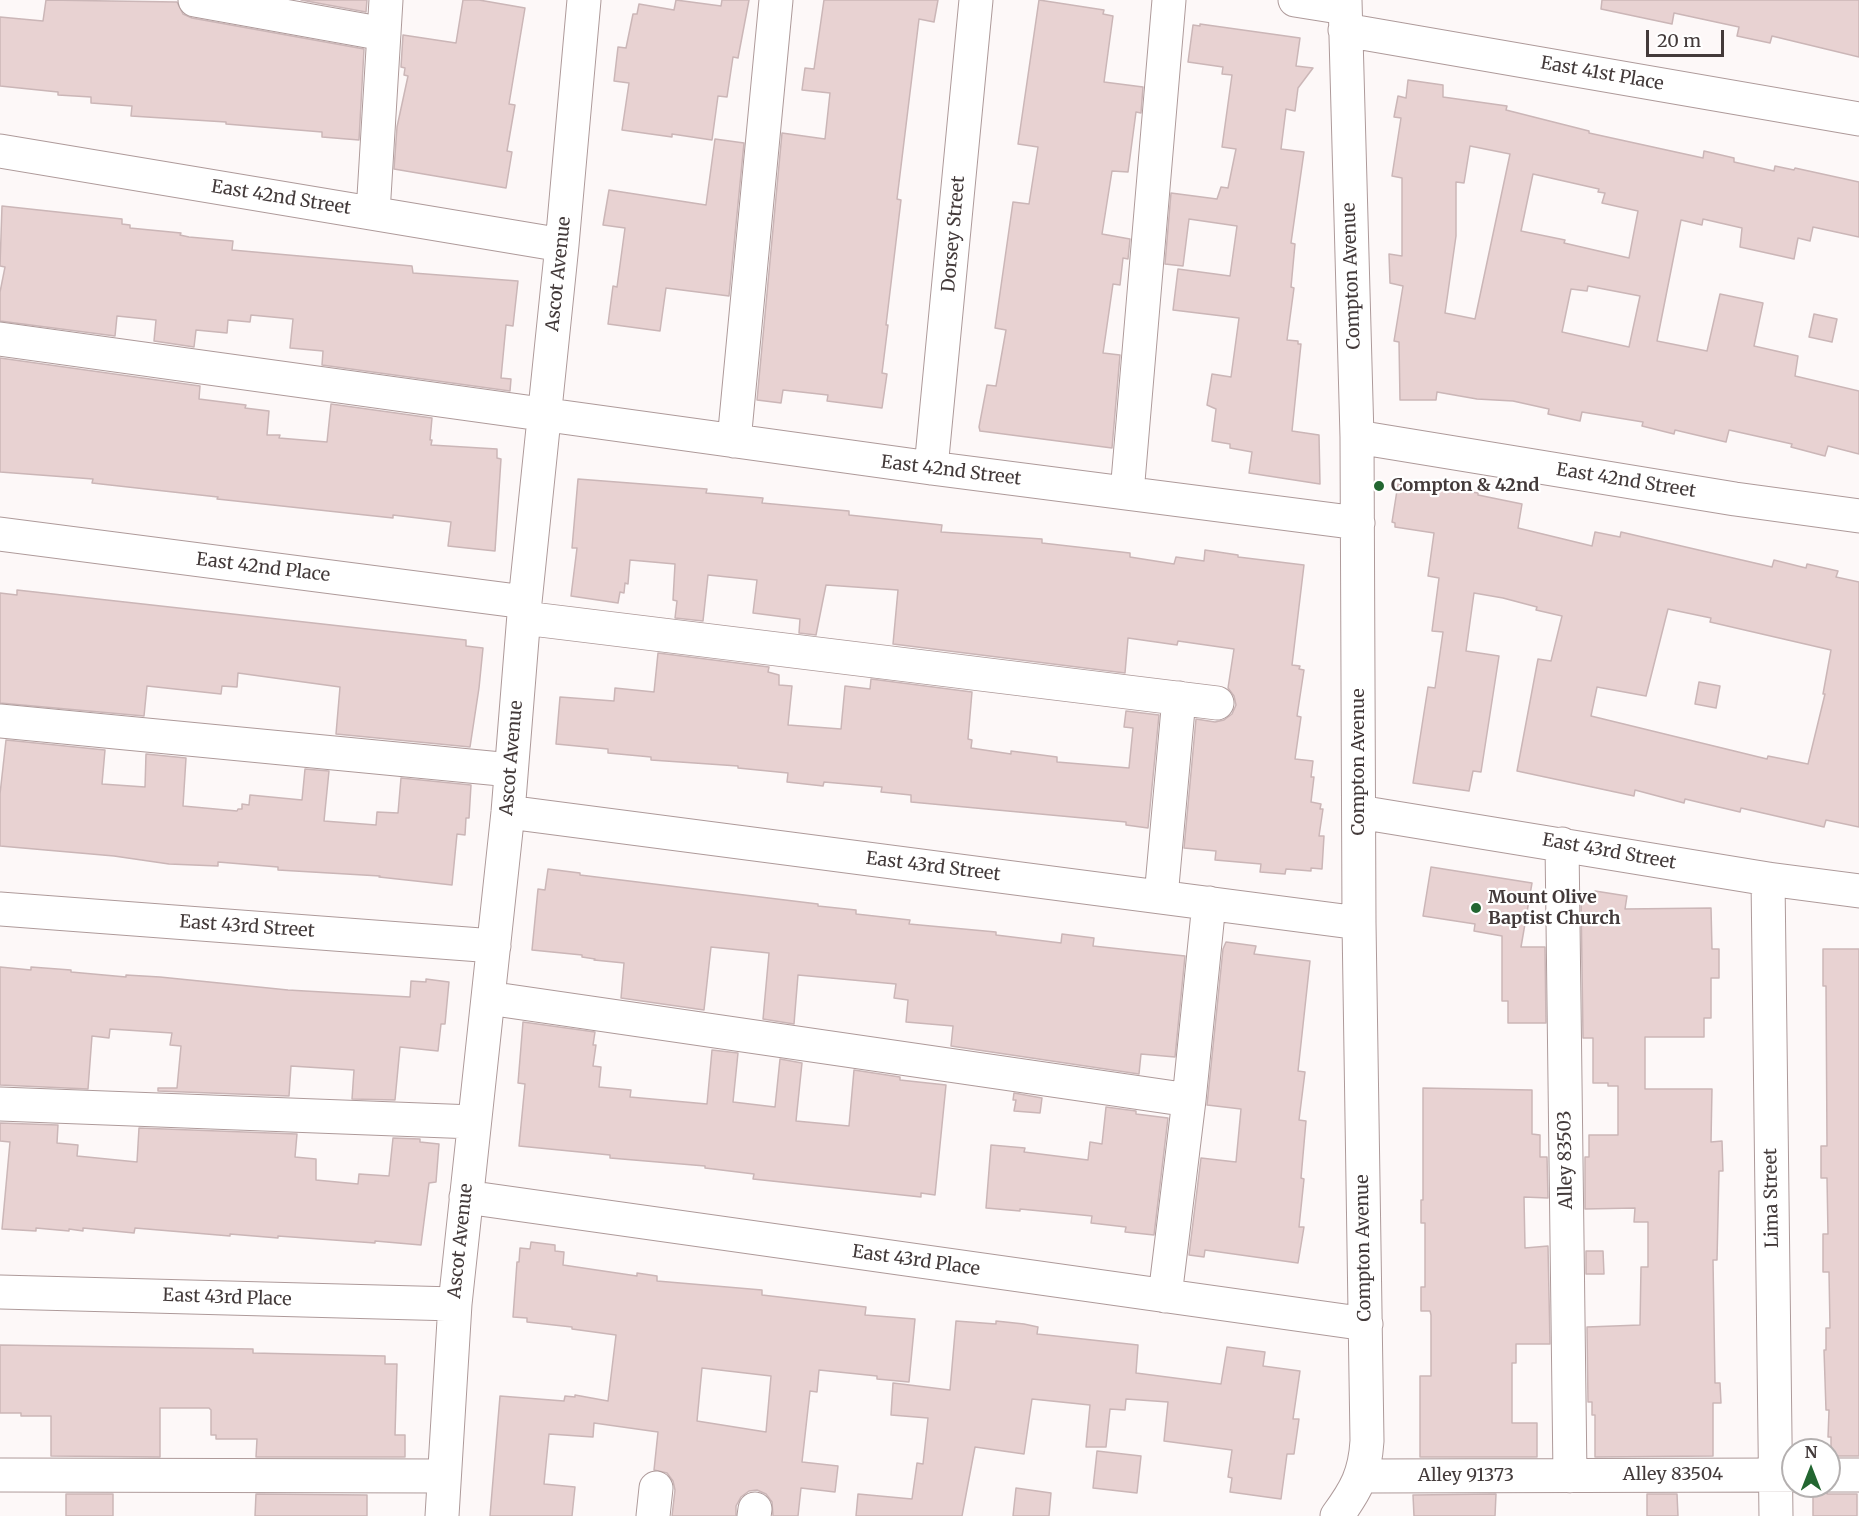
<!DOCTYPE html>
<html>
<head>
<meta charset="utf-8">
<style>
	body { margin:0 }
	#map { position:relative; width:1859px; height:1516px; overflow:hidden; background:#fdf8f8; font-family:Merriweather,serif }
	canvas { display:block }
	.north { position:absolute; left:1781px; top:1438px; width:60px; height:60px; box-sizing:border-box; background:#fff; border:2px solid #b4b0b0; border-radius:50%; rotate:0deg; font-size:16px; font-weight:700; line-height:24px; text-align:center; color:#433a3a }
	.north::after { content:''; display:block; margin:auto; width:21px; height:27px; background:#236631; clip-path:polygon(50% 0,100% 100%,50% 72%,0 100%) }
	.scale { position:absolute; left:1646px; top:30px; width:78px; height:27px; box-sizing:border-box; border:3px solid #433a3a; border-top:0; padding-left:8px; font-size:18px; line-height:21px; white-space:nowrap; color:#433a3a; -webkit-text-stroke:4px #fff; paint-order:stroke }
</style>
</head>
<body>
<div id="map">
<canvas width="1859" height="1516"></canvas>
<div class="north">N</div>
<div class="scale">20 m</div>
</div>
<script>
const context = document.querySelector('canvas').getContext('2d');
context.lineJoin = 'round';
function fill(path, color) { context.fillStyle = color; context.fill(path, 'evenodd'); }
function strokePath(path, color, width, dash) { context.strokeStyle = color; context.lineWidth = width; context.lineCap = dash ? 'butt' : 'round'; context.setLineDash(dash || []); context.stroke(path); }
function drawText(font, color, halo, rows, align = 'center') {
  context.font = font + ' Merriweather,serif'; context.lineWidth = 4.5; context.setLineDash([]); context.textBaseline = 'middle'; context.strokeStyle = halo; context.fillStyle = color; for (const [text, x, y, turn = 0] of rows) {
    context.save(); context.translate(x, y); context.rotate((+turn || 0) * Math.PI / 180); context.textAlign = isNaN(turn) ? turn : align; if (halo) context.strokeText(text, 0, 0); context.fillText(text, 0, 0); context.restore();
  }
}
const building = new Path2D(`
	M46,0L177,2L183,14L192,18L364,49L359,140L322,137V132L226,124V122L131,116L132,106L91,103V97L58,95V92L0,86V17L43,21Z
	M301,0H367L366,12Z
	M463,0H479L525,8L509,104L515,105L507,151L512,152L506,188L394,169L397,127L408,76L404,75L405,68L401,67L403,35L456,43Z
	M676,0L721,6L722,0H749L738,58L733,57L727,97L718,96L712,140L672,134V137L622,130L629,83L614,81L618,47L626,48L633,14H637L639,4L674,10Z
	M824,0H938L934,22L919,19L897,199L901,200L886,325H888L882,373L887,374L882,408L827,401L828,395L783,390L781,403L757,400L782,133L825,139L830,93L802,90L805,68L814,69Z
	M1039,0L1104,10L1103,14L1113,16L1104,82L1143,87L1141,113L1136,112L1128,172L1112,171L1102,234L1130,239L1128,259L1123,258L1120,285L1113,284L1103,353L1120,355L1112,448L988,432L980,431L979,427L987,385L996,386L1006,330L995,328L1013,202L1029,204L1038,147L1018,144Z
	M1602,0H1859V57L1772,36L1770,43L1737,36L1739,27L1674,13L1672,24L1601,9Z
	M1200,24L1300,38L1296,66L1313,68L1298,88L1295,111L1286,109L1281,149L1304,152L1291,243L1295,244L1291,287L1294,288L1287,340L1298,341V344H1301L1292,431L1319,435L1320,484L1249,473L1252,452L1230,448V444L1212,441L1216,409L1207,405L1212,374L1231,377L1239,318L1173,310L1178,269L1230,276L1237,226L1189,219L1183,266L1165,264L1171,193L1217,199L1221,187L1228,188L1236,149L1222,147L1232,75L1222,74L1223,67L1188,62L1193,25L1200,26Z
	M1408,80L1443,85V97L1507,106L1506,110L1589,131V133L1703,158L1704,151L1734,158V162L1774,171L1775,166L1794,170L1795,168L1859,182V237L1813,227L1810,241L1798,238L1794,259L1740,247L1742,228L1703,219L1702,225L1681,220L1657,341L1707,351L1720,294L1763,303L1754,346L1798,356L1795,376L1859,391V454L1828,446L1825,456L1791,447L1792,444L1729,430L1726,442L1675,430L1674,434L1642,426L1643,422L1582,412L1580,421L1548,414L1549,409L1513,401L1477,399L1437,392L1436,400H1400L1399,342L1394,341L1403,286L1390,283L1389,254L1402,256V178L1392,176L1401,118L1394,117L1398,96L1406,98ZM1470,146L1510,154L1475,319L1445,313L1456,236V182L1464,183ZM1533,174L1599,189L1598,192L1605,193L1602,203L1638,211L1629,258L1564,243L1565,240L1521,231ZM1588,286L1640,296L1629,347L1562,332L1571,289L1587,291Z
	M715,139L744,143L729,296L666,288L660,331L608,324L613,286L617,287L625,228L603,225L609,190L706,205Z
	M2,206L122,219V224L130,225V228L181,233L180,235L189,237L233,241L232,250L412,266L413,273L518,281L513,326L506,325L501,378L511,379L510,391L322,365L323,351L290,348L293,319L251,315L250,322L228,320L227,333L196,330L194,347L154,341L156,320L117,316L115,336L0,321V292L5,267L0,266Z
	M1814,314L1837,319L1832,342L1809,337Z
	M0,358L200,386L199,399L246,405L245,408L269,411L267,435H280L279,438L327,442L331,404L432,418L430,440H432L431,445L497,449V458L501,459L495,551L448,546L451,522L393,515V518L217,499L218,497L92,483L93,479L0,472Z
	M578,479L707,489L706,493L763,498L762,503L849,511V515L942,525L941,532L1042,539V543L1130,553V557L1174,564L1176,557L1204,561L1205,550L1238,555V557L1304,565L1292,665L1300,666L1299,669L1304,670L1297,716L1301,717L1295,759L1313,761L1311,777H1314L1311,802L1321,804L1320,809H1323L1319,836H1324L1322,869L1311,868V871L1286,869L1285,874L1260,872L1261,864L1215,860L1216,851L1184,848L1196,719L1215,722L1224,720L1232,714L1236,705L1234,696L1228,688L1234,649L1178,641L1177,645L1128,638L1125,673L893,644L898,590L826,585L816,635L799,633L800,619L753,613L757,580L708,575L703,621L675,618L677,601L673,600L675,564L630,560L628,584L625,583L624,593L620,592L618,603L571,596L577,548H572Z
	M1417,483L1478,493V495L1522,504L1518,528L1592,546L1595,532L1620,537L1621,532L1772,567L1774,560L1806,568L1807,564L1838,571L1836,577L1859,582V827L1826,820L1824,827L1741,808L1740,812L1685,799L1684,803L1635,790L1634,796L1517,771L1538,659L1551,661L1562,616L1536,610L1537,607L1503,598L1474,593L1466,651L1499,656L1481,772L1473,771L1469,791L1413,783L1428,687L1435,688L1443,632L1432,631L1439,578L1428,576L1434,533L1395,527V523L1392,522L1398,484L1416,486ZM1668,609L1711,618L1710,622L1831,650L1823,694H1825L1808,764L1768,756L1767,759L1591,716L1597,687L1646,696Z
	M17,590L466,640V646L483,648L479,688L470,747L336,734L340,687L238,673L237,687L222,686L221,694L147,686L144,716L0,703V593L17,595Z
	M658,653L769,667L768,672L779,675V685L792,686L788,725L841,729L845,686L870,689L871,679L972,692L968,739L972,740L971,748L1011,754V751L1057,757V762L1129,768L1133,728L1124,727L1126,711L1159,715L1148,828L1126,825V822L911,802V795L881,792L882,787L824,782L823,786L787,782L788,773L738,768V766L651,760V757L608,753V749L556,744L560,697L614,701L615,688L654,692Z
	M1699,682L1720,686L1716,708L1695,704Z
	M6,740L105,750L102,784L145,787L146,754L186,758L183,806L237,811L238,809H242V804L249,805L250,795L302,800L305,769L329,771L324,821L376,825L377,812L398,813L401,778L471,785L469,818H466L465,835L457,834L452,885L379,877L380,876L278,870V867L218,862V866L169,864L114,856L0,846V794Z
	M1431,867L1532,883L1521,947H1545L1546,1023H1508V1001H1502V936L1474,931L1475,924L1423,916Z
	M548,869L580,873V875L818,904V906L856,910V914L910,920L909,924L996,932V935L1061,943L1062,934L1094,938L1093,946L1185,956L1175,1057L1141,1054L1139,1074L951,1046L953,1026L906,1022L908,1000L894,998L896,984L798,975L794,1024L763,1019L769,953L711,947L704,1010L621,998L624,963L594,960L595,959L582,957V955L532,950L538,889L545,890Z
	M1595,891L1627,896L1625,909L1711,908L1712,949H1719V978H1711V1018H1704V1037H1645V1089H1712L1711,1142L1722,1141L1723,1171H1719L1717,1260H1713L1715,1383H1720L1721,1403H1713V1456L1595,1457V1415H1592V1402H1588L1587,1327L1640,1325L1641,1267H1648V1222H1634L1635,1208L1585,1209V1157H1589V1135H1618V1086H1608V1083H1593V1038H1583L1581,896L1585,897V895L1595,896Z
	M1226,942L1256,946L1254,954L1310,961L1298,1071L1305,1072L1299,1120L1306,1121L1301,1178L1304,1179L1299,1227H1304L1298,1263L1205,1250L1204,1257L1189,1255L1201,1158L1236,1162L1241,1109L1207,1105L1223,949Z
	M1823,949H1859V1456H1831V1437H1828L1829,1410H1826L1824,1350H1826V1328H1830L1829,1272H1823V1234H1828L1827,1178H1821V1146H1827L1826,986H1823Z
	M0,967L31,970V967L71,970V972L126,977V975L160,977L288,990L410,997L411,981L426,982V979L449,982L445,1024H441L438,1051L400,1047L395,1100L352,1099L354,1070L291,1066L289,1096L158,1091V1088H177L181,1046L170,1045L172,1033L110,1029L109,1038L92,1036L88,1089L0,1085Z
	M523,1022L595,1032L593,1045H596L593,1066L601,1067L599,1087L631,1090L630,1097L707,1104L712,1050L738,1053L733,1102L775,1107L780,1059L802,1063L796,1121L849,1126L854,1070L900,1077V1080L946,1085L935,1195L921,1193V1197L753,1179L754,1174L705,1168V1166L610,1158V1155L519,1146L525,1084L518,1083Z
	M1423,1088L1532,1090V1134L1540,1135V1157H1547L1548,1198L1524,1197L1525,1248L1548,1246L1550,1344H1516V1363H1512V1423H1537V1457H1420V1376H1431V1315L1430,1311H1421V1287H1425V1223H1421V1200H1423Z
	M1014,1093L1042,1098L1040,1113L1014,1111L1016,1100H1013Z
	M1106,1107L1136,1111V1114L1168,1118L1154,1235L1125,1232L1126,1227L1091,1223L1092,1216L1082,1215L1020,1209V1211L986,1208L991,1145L1025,1148L1024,1152L1088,1160L1090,1142L1102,1144Z
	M0,1123L58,1125L57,1143L78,1145L77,1156L137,1162L139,1128L297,1134L295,1157L316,1159V1180L358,1184L359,1174L389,1176L393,1138L420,1139V1142L439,1144L436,1182L429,1183L421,1245L375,1241V1243L278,1236V1238L230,1234V1236L135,1228L134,1233L83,1228V1231L69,1229V1231L36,1228V1231L2,1229L10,1142L0,1141Z
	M531,1242L555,1245V1251L564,1252L563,1265L637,1276V1273L657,1276V1281L762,1290V1295L866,1307L865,1315L915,1319L909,1382L877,1379V1376L819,1370L817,1392L810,1391L802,1462L838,1466L835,1492L801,1488L798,1516H773L772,1502L766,1494L757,1490L749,1491L741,1497L736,1506V1516H672L675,1490L673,1481L667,1473L654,1470L658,1432L594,1423L593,1437L549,1434L544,1484L575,1487L572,1516H490L500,1396L564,1401L565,1396L575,1397V1395L608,1401L616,1335L572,1329V1327L527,1322V1318L513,1317L517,1262H519L520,1248L530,1249ZM702,1368L771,1376L766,1432L697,1421Z
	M1586,1251H1603L1604,1274H1586Z
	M956,1321L996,1324V1321L1024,1324L1038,1327L1037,1334L1138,1345L1136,1373L1221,1384L1227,1347L1265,1352L1263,1366L1300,1371L1293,1419H1299L1294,1454H1287L1281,1499L1230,1492L1232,1478L1228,1477L1232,1450L1164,1441L1168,1402L1126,1399L1125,1410L1110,1409L1106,1447H1086L1090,1405L1032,1399L1024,1454L975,1447L962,1516H856L858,1494L912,1499L917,1463L923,1464L928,1418L891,1415L893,1383L950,1390Z
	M0,1345L253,1349V1353L385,1356V1364H397L395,1435H405V1457H256L257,1439H216V1435H211V1410L209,1408H160V1457L51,1456V1416H21V1413H0Z
	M1097,1451L1141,1456L1137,1493L1093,1488Z
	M1813,1486L1820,1491L1828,1494H1857V1516H1813Z
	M1016,1488L1051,1493L1049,1516H1013Z
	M66,1494H113V1516H66Z
	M256,1494L367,1495V1516H255Z
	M1496,1494L1495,1516H1414L1413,1495Z
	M1647,1494H1677L1678,1516H1647Z`);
const minor = new Path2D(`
	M195,0L384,34
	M1295,0L1345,8
	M1345,30L1859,119
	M0,151L562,245
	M373,213L386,0
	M0,339L931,468L1358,523
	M1357,437L1735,499L1859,516
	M734,441L776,0
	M931,468L976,0
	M1127,493L1169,0
	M0,534L525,602
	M524,618L1217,703
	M0,721L511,770
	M508,812L1359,923
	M1359,812L1768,879L1859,891
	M1562,844L1570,1476
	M1768,879L1776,1516
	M1161,897L1179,698
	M0,909L494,946
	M488,998L1189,1100
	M0,1104L474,1122
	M466,1197L1366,1324
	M0,1292L455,1304
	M1165,1296L1189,1100L1209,903
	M0,1475L444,1476
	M1829,1475H1859
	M1362,1476L1793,1475
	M442,1516L455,1304L508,812L525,602L562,245L584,0
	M653,1516L656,1488
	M754,1516L755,1509
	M1337,1516C1356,1490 1365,1474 1367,1441L1359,923L1357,437L1345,0`);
const markers = [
	[1379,486,6,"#236631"],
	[1476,908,6,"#236631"]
];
const streetNames = [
	["East 41st Place",1602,74,10],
	["East 42nd Street",281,198,9],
	["Dorsey Street",954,234,-85],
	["Ascot Avenue",559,274,-84],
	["Compton Avenue",1352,276,-92],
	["East 42nd Street",951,471,7],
	["East 42nd Street",1626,481,9],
	["East 42nd Place",263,568,7],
	["Ascot Avenue",512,758,-85],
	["Compton Avenue",1359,762,-90],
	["East 43rd Street",1609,852,10],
	["East 43rd Street",933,867,7],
	["East 43rd Street",247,927,4],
	["Alley 83503",1566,1160,-91],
	["Lima Street",1772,1198,-91],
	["Ascot Avenue",461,1241,-84],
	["Compton Avenue",1364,1248,-91],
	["East 43rd Place",916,1261,8],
	["East 43rd Place",227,1298,2],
	["Alley 83504",1673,1475],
	["Alley 91373",1466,1476]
];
const poiNames = [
	["Compton & 42nd",1391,486],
	["Mount Olive",1488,898],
	["Baptist Church",1488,919]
];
fill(building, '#e8d2d2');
strokePath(building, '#cbb6b7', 1.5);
strokePath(minor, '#ae9a9a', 35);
strokePath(minor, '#fff', 33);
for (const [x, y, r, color] of markers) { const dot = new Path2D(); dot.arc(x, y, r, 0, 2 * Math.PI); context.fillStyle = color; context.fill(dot); strokePath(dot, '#fff', 2); }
drawText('18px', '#433a3a', '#fff', streetNames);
drawText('bold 18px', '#433a3a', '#fff', poiNames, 'left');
</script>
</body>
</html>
